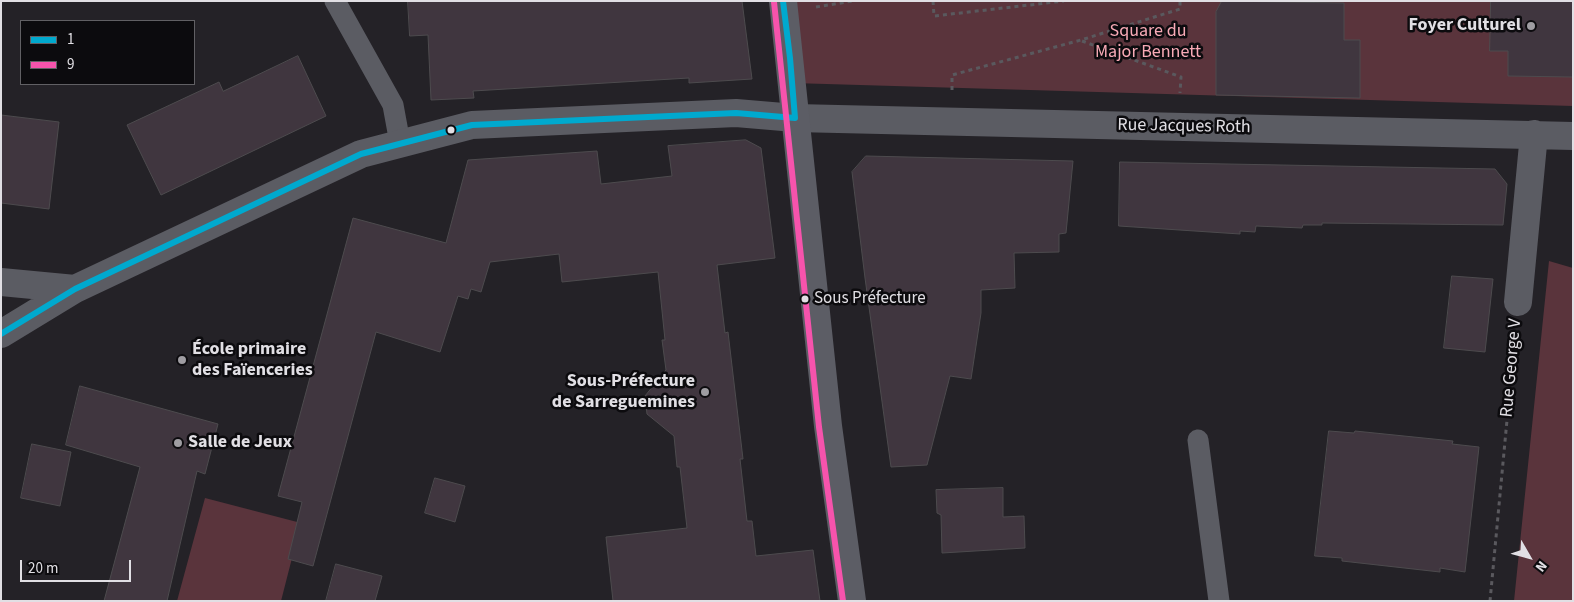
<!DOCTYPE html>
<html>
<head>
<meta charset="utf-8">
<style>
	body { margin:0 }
	#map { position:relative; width:1574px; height:602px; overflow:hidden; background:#242227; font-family:"Source Sans 3",sans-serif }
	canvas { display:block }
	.frame { position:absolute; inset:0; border:2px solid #e1dfe4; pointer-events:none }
	.legend { position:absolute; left:20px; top:20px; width:175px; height:65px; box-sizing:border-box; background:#0c0b0e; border:1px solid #616064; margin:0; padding:6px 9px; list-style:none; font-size:15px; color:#e1dfe4 }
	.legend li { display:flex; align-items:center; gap:10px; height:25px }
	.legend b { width:25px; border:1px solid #616064 }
	.north { position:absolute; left:1504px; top:532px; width:50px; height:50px; -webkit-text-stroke:4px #0c0b0e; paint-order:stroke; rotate:128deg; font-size:14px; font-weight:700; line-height:20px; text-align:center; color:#e1dfe4 }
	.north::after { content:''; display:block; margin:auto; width:18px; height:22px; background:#e1dfe4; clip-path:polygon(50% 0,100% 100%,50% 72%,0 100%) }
	.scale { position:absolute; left:20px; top:560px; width:111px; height:22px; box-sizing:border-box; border:2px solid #e1dfe4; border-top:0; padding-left:6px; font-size:15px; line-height:18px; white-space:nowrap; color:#e1dfe4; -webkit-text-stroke:4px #0c0b0e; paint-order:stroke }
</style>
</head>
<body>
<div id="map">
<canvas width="1574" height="602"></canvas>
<div class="frame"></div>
<ul class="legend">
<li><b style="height:6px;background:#00a9ce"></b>1</li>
<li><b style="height:6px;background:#f653ac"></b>9</li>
</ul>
<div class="north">N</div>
<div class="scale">20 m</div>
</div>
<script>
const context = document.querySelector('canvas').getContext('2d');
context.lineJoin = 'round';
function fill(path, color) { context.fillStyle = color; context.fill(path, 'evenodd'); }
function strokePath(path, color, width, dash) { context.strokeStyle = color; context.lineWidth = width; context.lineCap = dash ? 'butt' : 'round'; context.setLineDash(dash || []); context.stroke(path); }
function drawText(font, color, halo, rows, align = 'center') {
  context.font = font + ' "Source Sans 3",sans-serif'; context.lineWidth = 5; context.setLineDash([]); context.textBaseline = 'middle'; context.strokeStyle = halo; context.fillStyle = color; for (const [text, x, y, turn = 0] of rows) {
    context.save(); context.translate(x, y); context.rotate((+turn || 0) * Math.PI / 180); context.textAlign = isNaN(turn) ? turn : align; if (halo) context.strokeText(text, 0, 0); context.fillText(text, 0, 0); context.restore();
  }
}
const green = new Path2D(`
	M778,1H1573V106L792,83Z
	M1549,261L1573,268V601H1514Z
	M205,498L301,523L281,601H177Z`);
const building = new Path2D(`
	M408,1H742L752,79L689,83V78L473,91L474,98L431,100L428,35L410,36Z
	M1222,1L1344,3V40H1360V98L1216,95V12Z
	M1491,1H1573V77L1508,76V51H1490Z
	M298,56L326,116L161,195L127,125L219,82L223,91Z
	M1,115L59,122L49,209L1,203Z
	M746,140L761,148L775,258L717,265L725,333L728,332L743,459H740L747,521H752L756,556L813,550L820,601H613L606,537L687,528L680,467H677L674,436L647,414L645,396L666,370L662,340H665L658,272L562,282L559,254L490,262L481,292L471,289L468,299L458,296L440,352L376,332L313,566L288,559L302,502L278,496L353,218L446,243L468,160L597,151L601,184L672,176L668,146Z
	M866,156L1073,161L1066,233L1059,234V252L1014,253L1015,288L981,290V313L971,379L950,376L927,465L891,467L865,278L852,172Z
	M1120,162L1495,169L1507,184L1503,225L1322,223V225H1303L1302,228L1256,226L1255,232L1240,231V234L1119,226Z
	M1452,276L1493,279L1485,352L1444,348Z
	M80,386L218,424L205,474L197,471L167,601H104L140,467L66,445Z
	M1329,431L1354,433L1355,431L1453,441L1452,444L1479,447L1465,572L1440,568V572L1342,561V558L1315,556Z
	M32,444L71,452L60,506L21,498Z
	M435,478L465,486L455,522L425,513Z
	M1003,488V517L1024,516L1025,548L942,553L941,515L937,513L936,490Z
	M336,564L382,576L375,601H326Z`);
const path = new Path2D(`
	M933,1L934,16L1064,1
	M816,7L853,1
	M1082,41L1181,77L1180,93
	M952,90V75L1081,40L1180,9V1
	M1490,601L1515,335`);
const service = new Path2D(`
	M335,1L393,105L400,143
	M1198,440L1219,601`);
const minor = new Path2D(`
	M1,282L75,289
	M1518,302L1534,134
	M1,334L75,289L361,154L472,125L736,113L795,118L1573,136`);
const primary = new Path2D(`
	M783,1L828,426L852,601`);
const bus1 = new Path2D(`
	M1,334L75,289L361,154L472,125L736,113L795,118L790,58L783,1`);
const bus2 = new Path2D(`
	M774,2L819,427L843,601`);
const markers = [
	[1531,26,5,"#9f9da2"],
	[451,130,4.5,"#e1dfe4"],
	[805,299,4.5,"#e1dfe4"],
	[182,360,5,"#9f9da2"],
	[705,392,5,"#9f9da2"],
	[178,443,5,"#9f9da2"]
];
const busNames = [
	["Sous Préfecture",814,299]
];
const poiNames = [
	["Foyer Culturel",1521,26],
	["École primaire",192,350,"left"],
	["des Faïenceries",192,371,"left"],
	["Sous-Préfecture",695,382],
	["de Sarreguemines",695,403],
	["Salle de Jeux",188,443,"left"]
];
const parkNames = [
	["Square du",1148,32],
	["Major Bennett",1148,53]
];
const streetNames = [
	["Rue Jacques Roth",1184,127,1],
	["Rue George V",1512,368,-85]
];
fill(green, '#5a343c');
fill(building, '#40363f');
strokePath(building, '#4d4b4e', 1);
strokePath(path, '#5a595e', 3, [4, 4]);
strokePath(service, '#5b5c63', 21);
strokePath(minor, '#5b5c63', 28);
strokePath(primary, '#5c5d65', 28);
strokePath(bus1, '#00a9ce', 6);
strokePath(bus2, '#f653ac', 6);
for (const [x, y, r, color] of markers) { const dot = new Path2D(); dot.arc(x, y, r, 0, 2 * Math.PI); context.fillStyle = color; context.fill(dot); strokePath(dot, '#0c0b0e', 2); }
drawText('17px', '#e1dfe4', '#0c0b0e', busNames, 'left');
drawText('bold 18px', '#e1dfe4', '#0c0b0e', poiNames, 'right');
drawText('18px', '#f8aab6', '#0c0b0e', parkNames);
drawText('18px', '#e1dfe4', '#0c0b0e', streetNames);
</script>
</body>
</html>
